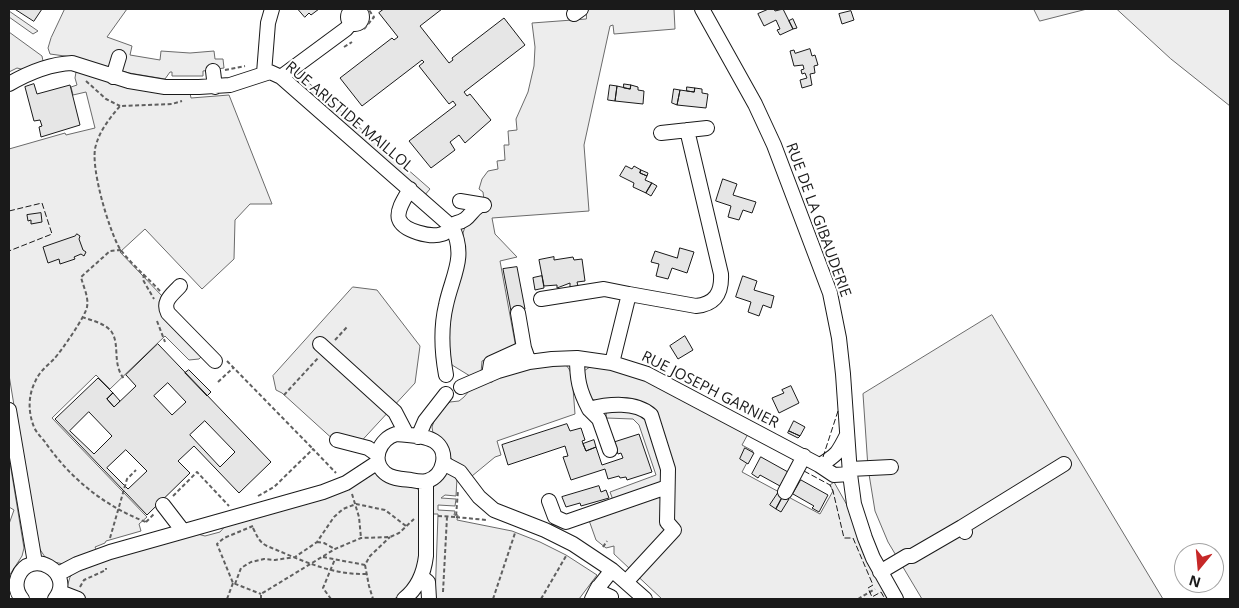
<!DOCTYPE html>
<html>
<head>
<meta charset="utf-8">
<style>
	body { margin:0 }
	#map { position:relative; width:1239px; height:608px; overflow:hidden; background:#fff; font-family:"Open Sans",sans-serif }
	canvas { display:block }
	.frame { position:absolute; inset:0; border:10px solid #1a1a1a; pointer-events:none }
	.north { position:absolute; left:1174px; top:543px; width:50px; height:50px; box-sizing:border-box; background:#fff; border:1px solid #a3a3a3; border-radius:50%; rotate:197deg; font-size:14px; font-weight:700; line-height:20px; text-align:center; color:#1a1a1a }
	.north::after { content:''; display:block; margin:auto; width:18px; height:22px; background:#c62828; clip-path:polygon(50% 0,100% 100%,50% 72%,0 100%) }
</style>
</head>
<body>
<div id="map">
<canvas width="1239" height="608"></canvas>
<div class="frame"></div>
<div class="north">N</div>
</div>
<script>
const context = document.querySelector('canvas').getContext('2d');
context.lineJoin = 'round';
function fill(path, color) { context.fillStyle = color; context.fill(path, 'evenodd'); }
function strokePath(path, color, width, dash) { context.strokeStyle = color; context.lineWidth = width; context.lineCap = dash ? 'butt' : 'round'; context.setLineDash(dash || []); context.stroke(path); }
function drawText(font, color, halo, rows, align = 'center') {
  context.font = font + ' "Open Sans",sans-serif'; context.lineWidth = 4; context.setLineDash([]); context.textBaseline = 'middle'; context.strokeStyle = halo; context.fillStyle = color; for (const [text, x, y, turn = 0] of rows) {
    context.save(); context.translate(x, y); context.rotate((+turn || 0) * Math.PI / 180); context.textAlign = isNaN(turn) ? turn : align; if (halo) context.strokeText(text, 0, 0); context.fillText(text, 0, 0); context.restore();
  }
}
const built = new Path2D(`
	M65,9H127L107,37L132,46L130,55L160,60L161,51L190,53L214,51L215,59H223L224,68L203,71V76H172V72H170L165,79L129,73L72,57L50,54L48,48L51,38Z
	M587,9H674L675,29L614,34L613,25L610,26L584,145L589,211L492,218L495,234L517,257L500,261L516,348L482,361L481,373L470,376L452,365L449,358V317L464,264L465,251L463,233L466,224L484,200L483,192L479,189L482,179L488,171L498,169L497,161L505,160L504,145H509L508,131L517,130L516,119L528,92L534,66L535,47L532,23L586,19Z
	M1034,9H1087L1040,21Z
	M1117,9H1230V106L1171,59Z
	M9,11L38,31L33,34L9,17Z
	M9,32L42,56L43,61L42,64L25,70L17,68L9,72Z
	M79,70L190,93L191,98L229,95L272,204H250L235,220L234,259L202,289L145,229L120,252L163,297L203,355L199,359L189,360L165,336L110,389L96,375L52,418L147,517L139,524L141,531L106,541L105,543L95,547L97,551L63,564L54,562L45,557L37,545L9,375V149L65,133L66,135L95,128L86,92L73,95L71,87L77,85L75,78L76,72L81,73Z
	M302,77L430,189L424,196L296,84Z
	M353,287L377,290L420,346L415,383L355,448L336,442L282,393L276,390L273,376Z
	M992,315L1163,599H922L888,542L875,511L868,468L863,394Z
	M537,365H566L569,369L572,375L575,414L497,441L501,455L495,457L472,476L453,461L433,433L432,427L435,418L445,406L450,402L459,401L464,397L469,391L491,380Z
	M592,366L636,375L748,434L742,445L753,451L742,472L820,514L833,491L830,485L834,482L852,514L871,568L890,599H662L614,554V546L606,548L596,540L585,509L613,500L610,492L656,475L639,425L633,419L606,418L607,401H597L589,398L583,372Z
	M9,457L24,548L22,556L9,576V524L14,510L9,507Z
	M375,473L416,486L420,493V560L414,577L401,595L394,599H87L76,595L67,587L70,577L75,572L94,563L194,533L205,536L220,532L227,524Z
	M448,473L457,478L456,496L445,495L441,498L456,499L455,506L438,505V510L455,511L454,515H458L457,520L512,531L540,542L566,555L597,575L579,599H435L438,514H431L433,482L442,474Z`);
const building = new Path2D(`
	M15,9H42L34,21Z
	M298,9H319L311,15L309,13L305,17Z
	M384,9H442L420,26L449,63L453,60L452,58L504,18L525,45L464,92L467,96L470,94L491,120L465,143L459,135L450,142L455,150L431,168L409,141L456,105L453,101L449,104L419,66L424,62L422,60L362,106L340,78L392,38L394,40L398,37L379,13Z
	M769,9H774L775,11L783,9L793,29L780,35L777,30L780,29L776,20L764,26L758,14Z
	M851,11L854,20L842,24L839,14Z
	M793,19L797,28L793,29L789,21Z
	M810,49L812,56L815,55L818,65L814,66L815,73L810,74L812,85L802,88L800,80L807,78L805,73L802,74L801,70L804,69L803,65L794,66L790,51L794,50L795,53Z
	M34,84L37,94L70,85L80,125L41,137L39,127L42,126L40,120L34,121L25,87Z
	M624,84L631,85L630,89L624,88Z
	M610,85L617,86L615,101L608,100Z
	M631,85L638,87V90L644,91L643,104L615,101L617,86L630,89Z
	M687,87L695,88L694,92L687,91Z
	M695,88L702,89V93L708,94L706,108L677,105L680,90L694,92Z
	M674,89L680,90L677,105L672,103Z
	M626,166L632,169L634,166L641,170L640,173L647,176L645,180L652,183L646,193L633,187L634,183L620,176Z
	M641,170L648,173L647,176L640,173Z
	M723,179L737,184L733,195L756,202L752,213L743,210L739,220L728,217L731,206L716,201Z
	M652,183L657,186L651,196L646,193Z
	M41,213L42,222L31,224V220L28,221L27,215Z
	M77,234L80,236L79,239L83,250L86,252L84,256L81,254L74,257L75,259L60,264L59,259L48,263L43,247L75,236Z
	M680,248L694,252L687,273L672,268L668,279L656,276L659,264L651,262L655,251L677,258Z
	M554,257V260L573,257L574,260L582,259L585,281L577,282L578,286L570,287V283L557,288V285L544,286L539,260Z
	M517,267L525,309L511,311L503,269Z
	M542,276L544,288L535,290L533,278Z
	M743,276L757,281L754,290L774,296L771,308L763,305L759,316L748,312L751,302L736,297Z
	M685,336L693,350L678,359L670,346Z
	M158,344L271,462L239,493L194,446L178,461L190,473L147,515L55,419L98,378L113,393L107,399L114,407L136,386L126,375ZM168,383L186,402L172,415L154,396ZM89,412L112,436L94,454L70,431ZM205,421L235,452L220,467L190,435ZM126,450L147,471L128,489L107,468Z
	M189,370L211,392L207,396L185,373Z
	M791,386L799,403L779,413L772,398L784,393L782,390Z
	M113,393L120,401L114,407L107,399Z
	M794,421L805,427L800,436L789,431Z
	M567,424L570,431L581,428L585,440L582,441L586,451L596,447L602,465L623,458L621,453L618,454L614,442L639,434L652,472L627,480L626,477L620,478L619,476L608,479L605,469L571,480L563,457L568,456L565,446L508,465L502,445Z
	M789,431L800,436L798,438L788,433Z
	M594,440L596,447L586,451L583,444Z
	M745,448L754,453L748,464L740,459Z
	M761,457L788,472L780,486L760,475L758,478L752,474Z
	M801,480L828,495L819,512L812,508L814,506L793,494Z
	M599,486L601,492L606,490L609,498L581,506L580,503L566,507L562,497Z
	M778,493L783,496L776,509L770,505Z
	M783,496L789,499L781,512L776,509Z`);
const path = new Path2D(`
	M364,29L374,17L368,9
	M344,47L352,42
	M225,70L245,66
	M86,81L106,99L120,106
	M121,250L110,251L81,277C83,286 89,297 87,307C85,317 62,350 54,359C47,366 39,372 35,382C28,396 28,412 34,427C36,432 41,437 45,442C70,478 104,506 146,522
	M144,274L143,280L154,299
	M160,291C147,277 131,264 120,249C109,231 89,164 96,145C100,130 110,118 120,106L172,104L182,101
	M82,317C91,320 104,323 111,331C121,345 111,364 125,380
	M157,321L165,342
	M335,340L347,327
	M227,361L313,449
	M218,382L233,368
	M284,395L318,358
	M352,494L359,517L361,538
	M173,496L197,472L229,506
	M258,496L274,487L313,449L336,473
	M438,516L456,517L458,490
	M456,517L486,520
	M146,522L155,513
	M253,526L224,538L217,544L233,583L261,594
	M253,528C257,536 259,542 267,546C299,559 330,575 366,574
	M110,538L127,479L136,470
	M317,542L324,543L335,549
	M603,547L607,541
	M323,557L365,565L370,556L390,537
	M365,565L369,586L373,599
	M235,584L241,568L251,562L264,559L275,560L295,557L317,542L334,517L343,509L356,504L385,510L406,526
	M80,587L84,580L106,570V568
	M443,592L447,517
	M227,599L233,583
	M261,599V594L335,549L361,538L390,537L399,533L414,519
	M331,599L323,588L335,559
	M493,599L515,533
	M541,599L566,556
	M858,599L875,589`);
const minor = new Path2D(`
	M702,9L755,104L774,145L830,293L839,338L843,374L850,474L854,504L865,538L873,558L896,599
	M348 17a7 7 0 1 1 14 0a7 7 0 1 1-14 0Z
	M574,14L581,9
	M213,71L215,87
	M264,73L268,23L272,9
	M113,77L119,57
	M281,77L346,29L352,22
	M9,84C28,73 49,64 72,63L129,81L165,87H199L230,85L270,72L281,77L452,227C467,257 452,276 446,305C441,326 442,353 446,375
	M661,133L707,128
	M410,189C406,196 396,210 399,219C403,231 431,238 442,234C446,233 449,230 452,227
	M460,201L484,205
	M456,223C470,220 469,212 480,205
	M180,286C172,295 162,301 168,313L215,361
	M541,299L604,289L629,294
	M518,313L524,348L529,362
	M320,344L395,412L407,435
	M577,358C577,379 579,390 589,409C608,404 636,401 651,415L668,469L667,522L674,530L626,582
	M612,363L629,294L696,306C715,304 722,293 721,274L687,130
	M489,375L491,363L524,348
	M461,387L498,371L529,362L552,359L577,358L612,363L647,374L819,465L834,475L850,474
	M589,409L599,419L610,450
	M9,410L35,563
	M396,434C407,435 424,435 434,441C450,451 444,476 427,481C422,482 416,481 411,480C403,479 392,479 385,473C370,460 380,439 396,434Z
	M418,437L425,421L446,394
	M337,440L368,448L378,455
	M443,463L460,472L479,497L494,510L545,530L573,544L612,570L645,599
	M820,465C837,455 838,453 847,435
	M850,469L891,467
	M785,492L804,456
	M549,501L555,517L566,522L667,487
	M163,505L183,531
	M962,527L1064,464
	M880,572L907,556H912L962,527L965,532
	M58,574L77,564L110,552L323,492L346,483L378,462
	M421,576L428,582L429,599
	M598,587L600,592L611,597
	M60,592L78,599
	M22,599C17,593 15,585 18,577C30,547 76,572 55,599
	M404,599C418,588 424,573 426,556V481
	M592,599L597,589L612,570`);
const fence = new Path2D(`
	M9,211L42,203L52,234L9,251
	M823,457L838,411
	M804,471L830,485L833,491L844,538H853L873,585L868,588L872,597L881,592L885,599`);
const streetNames = [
	["RUE ARISTIDE MAILLOL",349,117,40],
	["RUE DE LA GIBAUDERIE",818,220,70],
	["RUE JOSEPH GARNIER",710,390,27]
];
fill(built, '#ededed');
strokePath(built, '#6a6a6a', 1);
fill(building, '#e6e6e6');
strokePath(building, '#1a1a1a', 1);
strokePath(minor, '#1a1a1a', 16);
strokePath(path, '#5f5f5f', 2, [4, 2.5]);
strokePath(minor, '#fff', 14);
strokePath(fence, '#1a1a1a', 1, [6, 2.5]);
drawText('15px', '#1a1a1a', '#fff', streetNames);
</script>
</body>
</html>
